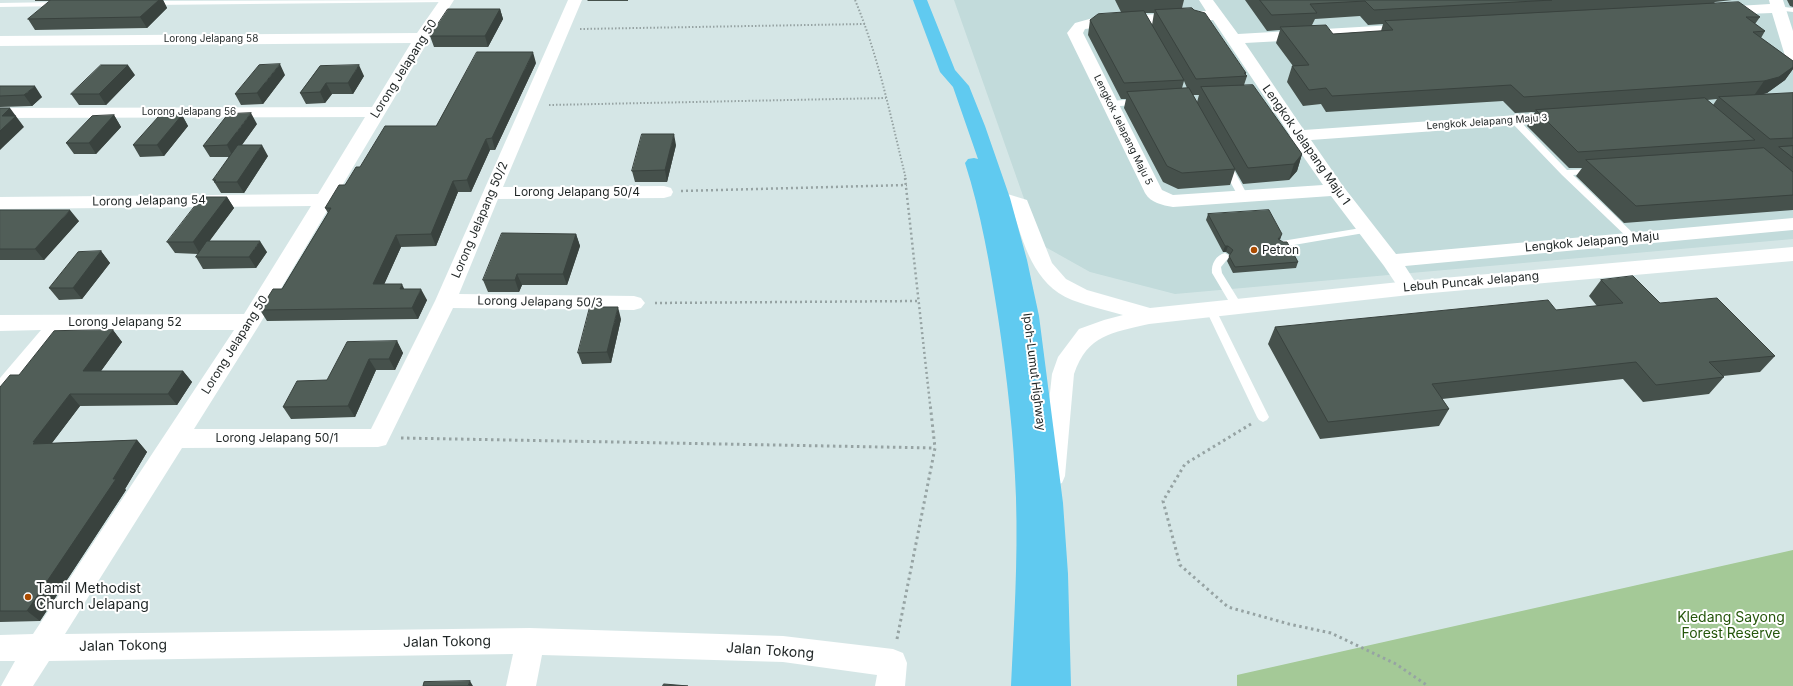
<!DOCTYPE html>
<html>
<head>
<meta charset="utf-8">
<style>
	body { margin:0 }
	canvas { display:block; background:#d5e6e6 }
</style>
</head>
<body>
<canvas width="1793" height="686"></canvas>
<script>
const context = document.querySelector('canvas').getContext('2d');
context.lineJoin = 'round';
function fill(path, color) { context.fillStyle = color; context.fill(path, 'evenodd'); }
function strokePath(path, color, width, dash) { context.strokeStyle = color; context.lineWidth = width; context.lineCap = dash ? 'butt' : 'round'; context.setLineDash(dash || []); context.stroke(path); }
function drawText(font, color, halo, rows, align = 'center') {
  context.font = font + ' Inter,sans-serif'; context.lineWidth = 4; context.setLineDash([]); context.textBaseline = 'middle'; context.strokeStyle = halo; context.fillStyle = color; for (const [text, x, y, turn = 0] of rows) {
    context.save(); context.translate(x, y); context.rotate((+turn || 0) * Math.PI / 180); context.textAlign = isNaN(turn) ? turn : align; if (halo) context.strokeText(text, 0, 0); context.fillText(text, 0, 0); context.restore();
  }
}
const built = new Path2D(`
	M954,0H1793V239L1175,294L1090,272L1040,244Z`);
const green = new Path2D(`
	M1793,550V686H1237V675Z`);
const pathFar2 = new Path2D(`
	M855,0C879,57 891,119 906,179
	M580,29L865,24
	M549,105L886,98`);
const pathFar1 = new Path2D(`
	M905,178L930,404
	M681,191L907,185
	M655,303L918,301`);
const path = new Path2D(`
	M1251,424L1185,464L1163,501L1180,565L1228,607L1289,624L1331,633L1396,664L1428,686
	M401,438L935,448
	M897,639L935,448L930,403`);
const service = new Path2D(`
	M451,0L447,2L150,5L146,3L150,1Z
	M60,2L64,4L63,6L0,7V3Z
	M1776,6L1793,8V12L1776,10Z
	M1139,99L1143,102L1142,104L1110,107L1106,104L1110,101Z
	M1514,117L1517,118L1567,170L1596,169L1598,171L1596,173L1573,175L1637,237L1639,239L1637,241H1631L1562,175L1511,122L1510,120L1511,118Z
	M1226,162L1231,165L1248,196L1246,198H1240L1238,196L1221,165Z
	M1367,227L1372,230L1370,232L1282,247L1277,244L1282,241Z
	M1225,253L1230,256L1221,267L1222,273L1243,307L1238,311L1234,310L1212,273C1211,264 1216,255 1225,253Z
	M1211,306L1215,307L1216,310L1269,417L1267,420L1263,422L1259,420L1257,417L1206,310L1207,307Z`);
const minor = new Path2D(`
	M440,0H454L430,38L258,327L194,429H371L435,301L568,0H582L503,187L664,186L671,188L673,192L671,196L664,198L498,199L459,294L634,296L641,298L645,303L641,308L634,310L453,308L386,445L378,447L182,448L65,634L530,628L783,636L893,649L903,653L907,663L905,686H875L877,675L783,662L542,655L536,686H506L513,654L49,661L33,686H1L15,661H0V635L33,634L234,330H65L8,400L0,403V378L41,330L0,331V315L244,314L311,206L0,209V197L318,194L365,117L0,118V108L372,107L411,43L0,46V36L417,33Z
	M1199,0H1213L1238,34L1411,24L1416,26L1419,29L1416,32L1411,34L1245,43L1304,130L1560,112L1566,113L1569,117L1566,121L1560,122L1311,140L1343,186L1396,254L1793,218V230L1405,266L1419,288L1416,293L1409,295L1402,293L1384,266L1331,196L1173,207C1162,205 1151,203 1145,193L1067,33L1075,23L1093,18L1206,11ZM1213,20L1290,135L1289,136L1323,185L1173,195L1162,190L1083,33L1085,29L1093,28Z
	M1769,0H1783L1793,31V61L1787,59L1785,56L1772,13L1721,15L1716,14L1714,11L1716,8L1721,7L1770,4Z`);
const tertiary = new Path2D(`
	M1001,192L1027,200L1052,263L1066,279L1087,290L1150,308L1409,281L1793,247V261L1409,295L1149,324C1112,333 1088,334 1074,374L1065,476L1062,483L1053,486L1044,483L1041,476L1052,374L1058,357L1079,329L1104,320L1123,315C1106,310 1088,306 1072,300C1033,284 1024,244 1012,208L994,202L992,198L994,194Z`);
const trunk = new Path2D(`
	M913,0H927L955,70L969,86L985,126L1010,198L1027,260L1039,316L1063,503L1068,574L1071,686H1041V661V686H1011C1014,623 1018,561 1016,498C1014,437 1007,377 998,317C990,265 981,213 965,163L968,159L974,158L978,159L953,87L940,72Z`);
const wall = new Path2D(`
	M35,0H163L167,8L147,28L35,30L28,19L50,1H35Z
	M587,0H628V1H588Z
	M1115,0H1184L1182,8L1194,10L1246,73V75L1247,76L1244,85L1302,154L1297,171L1289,180L1243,184L1235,170L1230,185L1178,189L1163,182L1124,108L1126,99H1121L1088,35L1090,20L1121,12ZM1145,13H1154L1152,25ZM1184,81L1187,88H1182ZM1193,95H1199L1197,102Z
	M1245,0H1732L1715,2L1714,3L1760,17L1755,24L1765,31L1761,38L1793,61V69L1785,80L1767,93L1762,94L1793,93V210L1624,223L1576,176L1582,168H1569L1527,126L1535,112L1515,113L1503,101L1326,112L1321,104L1303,106L1287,82L1292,66H1293L1276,43L1280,30L1267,31ZM1360,16L1368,25L1383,24L1381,31L1333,34L1312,25L1315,19ZM1717,99L1713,105L1707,100Z
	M1787,0H1793V7L1790,6Z
	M500,9L503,19L488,47H434L430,36Z
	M536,63L495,150H490L471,192H458L436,246L401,247L384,284L404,289L427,300L418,319L267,321L260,310L282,289L328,213L325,208L360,167L436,126Z
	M320,66L364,76L353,94H332L325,103L306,104L300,93Z
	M135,75L106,105H79L71,94Z
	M285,75L263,104L241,105L235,94Z
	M0,86L42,97L32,106L0,107Z
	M114,115L121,127L96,154H74L66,143Z
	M182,115L188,126L164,156L140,157L133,145Z
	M257,124L242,145L268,156L244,193H221L213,180L229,157H210L203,146Z
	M676,145L667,182H635L632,171Z
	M227,197L234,208L209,241L267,252L256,268L203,269L196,257L198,254L175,253L167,242Z
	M0,210L79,221L44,260H0Z
	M1208,214L1280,240L1298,262L1296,268L1233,273L1227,261L1230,255L1226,252H1223L1206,220Z
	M576,234L580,246L567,285H522L519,292H488L483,280Z
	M101,251L110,263L82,299L59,300L49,288Z
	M1601,280L1660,303L1775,356L1760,372L1723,376L1724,377L1709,394L1643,402L1623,379L1442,399L1449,409L1439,426L1320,439L1268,344L1275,327L1556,310L1597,306L1589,296Z
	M621,319L611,363L582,364L578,353Z
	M113,330L122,342L101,371H183L192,382L177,405L80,406L52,443L137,440L147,452L125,489L126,490L40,621L0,622V387L19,375Z
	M397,341L403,353L395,370H376L355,417L291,419L283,407L327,380Z`);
const shadedWall = new Path2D(`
	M159,0H163L167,8L147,28L140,17Z
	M500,9L503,19L488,47L485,36Z
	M533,52L536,63L495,150L492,138Z
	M280,64L285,75L263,104L257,93Z
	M128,65L135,75L106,105L99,94Z
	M359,65L364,76L353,94L348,83Z
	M1793,67V69L1785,80L1767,93L1753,97L1764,81Z
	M326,83L332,94L325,103L320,92Z
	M35,86L42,97L32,106L24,95Z
	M10,108L24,127L0,150V131L2,116Z
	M251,113L257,124L233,157L227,145Z
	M114,115L121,127L96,154L89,143Z
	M182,115L188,126L164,156L157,145Z
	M674,134L676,145L667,182L665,170Z
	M486,139L490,150L471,192L467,180Z
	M262,145L268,156L244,193L237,182Z
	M1302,154L1297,171L1289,180L1294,164Z
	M453,181L458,192L436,246L431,234Z
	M227,197L234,208L200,254L193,242Z
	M70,210L79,221L44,260L35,249Z
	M576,234L580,246L567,285L563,274Z
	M1282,234L1280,240L1278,239Z
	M396,235L401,247L379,296L373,284Z
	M260,241L267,252L256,268L249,257Z
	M1225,246H1228L1226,252H1223Z
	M101,251L110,263L82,299L73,288Z
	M517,274L522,285L519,292L515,280Z
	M402,284L407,295L400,289Z
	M421,289L427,300L418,319L412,308Z
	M618,307L621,319L611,363L607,352Z
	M113,330L122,342L93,382L83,371Z
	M397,341L403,353L395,370L389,359Z
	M369,359L376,370L355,417L348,406Z
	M183,371L192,382L177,405L168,394Z
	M70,394L80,406L45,452L33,444V442Z
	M137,440L147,452L125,489L126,490L40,621L27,611L113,479Z
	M470,681L473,686H468Z`);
const building = new Path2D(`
	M51,0H159L140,17L28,19Z
	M1260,0H1552L1374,10L1365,1L1310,4L1317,13L1272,15Z
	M1739,2L1760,17H1746L1765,31L1753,32L1793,61V67L1779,77L1764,81L1524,97L1511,85L1332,96L1326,88L1309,90L1292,66L1309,65L1280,27L1326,25L1333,34L1393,30L1385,21Z
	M1192,8L1194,10L1205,13L1246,73H1244L1247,76L1196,79L1155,10Z
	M448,9H500L485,36H430Z
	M1144,11L1184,80L1124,83L1090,20L1098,14Z
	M477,52H533L492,138L486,139L467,180L453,181L431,234L396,235L373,284H402L400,289H421L412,308L260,310L273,289H282L331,208H325L339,185H345L356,167H360L385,126H436Z
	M280,64L257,93L235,94L259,65Z
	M101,65H128L99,94H71Z
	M359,65L348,83H326L320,92L300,93L320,66Z
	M1253,85L1302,154L1294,164L1248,168L1201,87Z
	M0,86H35L24,95L0,96Z
	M1189,88L1235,169L1182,173L1167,166L1127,92Z
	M1793,93V138L1770,139L1719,97Z
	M1705,98L1755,140L1578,152L1536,110Z
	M0,108H10L2,116H16L0,131Z
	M251,113L227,145L203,146L228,114Z
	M114,115L89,143H66L92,116Z
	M182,115L157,145H133L159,116Z
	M642,134H674L665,170L632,171Z
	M238,145H262L237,182H214L216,180H213Z
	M1793,146V158L1779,147Z
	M1764,148L1793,172V195L1636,206L1586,160Z
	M202,197H227L193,242H167Z
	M0,210H70L35,249H0Z
	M1269,210L1282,234L1278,239L1283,242H1287L1298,262L1235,267L1229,256L1233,250L1228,246H1225L1208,214Z
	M502,233L576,234L563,274H517L515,280H483Z
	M207,241H260L249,257H196Z
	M101,251L73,288H49L78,252Z
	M1633,276L1660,303L1717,298L1775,356L1709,362L1724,377L1656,385L1636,362L1432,384L1449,409L1328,422L1275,327L1548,300L1556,310L1623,303L1601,280Z
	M590,307H618L607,352L578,353Z
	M113,330L83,371H183L168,394H70L33,442H35L33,444L137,440L113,479H116L27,611H0V387L10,375H19L54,331Z
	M397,341L389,359H369L348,406L283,407L297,381L327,380L347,342Z
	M470,681L468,686H423L424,682Z
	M664,684L688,686H663Z`);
const markers = [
	[1254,250,4,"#aa4b00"],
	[28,597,4,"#aa4b00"]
];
const farStreetnames = [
	["Lorong Jelapang 58",211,39],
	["Lorong Jelapang 56",189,112],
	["Lengkok Jelapang Maju 3",1487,122,-4],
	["Lengkok Jelapang Maju 5",1123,130,64]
];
const streetNames = [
	["Lorong Jelapang 50",404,69,-58],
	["Lengkok Jelapang Maju 1",1306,145,55],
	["Lorong Jelapang 50/4",577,192],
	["Lorong Jelapang 54",149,201,-1],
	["Lorong Jelapang 50/2",480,220,-67],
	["Lengkok Jelapang Maju",1592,242,-5],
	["Lebuh Puncak Jelapang",1471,282,-5],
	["Lorong Jelapang 50/3",540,302,1],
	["Lorong Jelapang 52",125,322],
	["Lorong Jelapang 50",235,345,-58],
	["Ipoh-Lumut Highway",1034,372,83],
	["Lorong Jelapang 50/1",277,438]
];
const poiNames = [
	["Petron",1262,250]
];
const nearPoinames = [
	["Tamil Methodist",36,589],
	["Church Jelapang",36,605]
];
const nearParknames = [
	["Kledang Sayong",1731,618],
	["Forest Reserve",1731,634]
];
const nearStreetnames = [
	["Jalan Tokong",447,642,-1],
	["Jalan Tokong",123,646,-1],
	["Jalan Tokong",770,651,4]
];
fill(built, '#c2dbdb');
fill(green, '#a4c997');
strokePath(pathFar2, '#96a3a3', 2, [1.5, 2]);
strokePath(pathFar1, '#96a3a3', 2.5, [2, 3]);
strokePath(path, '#96a3a3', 3, [2.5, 3.5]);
fill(service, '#fff');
fill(minor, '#fff');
fill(tertiary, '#fff');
fill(trunk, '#60caf0');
fill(wall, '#46514c');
fill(shadedWall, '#39423e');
fill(building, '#515e58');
strokePath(building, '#39423e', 1);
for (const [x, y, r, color] of markers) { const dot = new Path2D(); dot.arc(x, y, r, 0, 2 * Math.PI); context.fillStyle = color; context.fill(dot); strokePath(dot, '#fff', 1.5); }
drawText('10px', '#1f2525', '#fff', farStreetnames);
drawText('12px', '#1f2525', '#fff', streetNames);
drawText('12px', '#1f2525', '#fff', poiNames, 'left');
drawText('14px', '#1f2525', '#fff', nearPoinames, 'left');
drawText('14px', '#25560b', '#fff', nearParknames);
drawText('14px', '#1f2525', '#fff', nearStreetnames);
</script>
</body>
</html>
